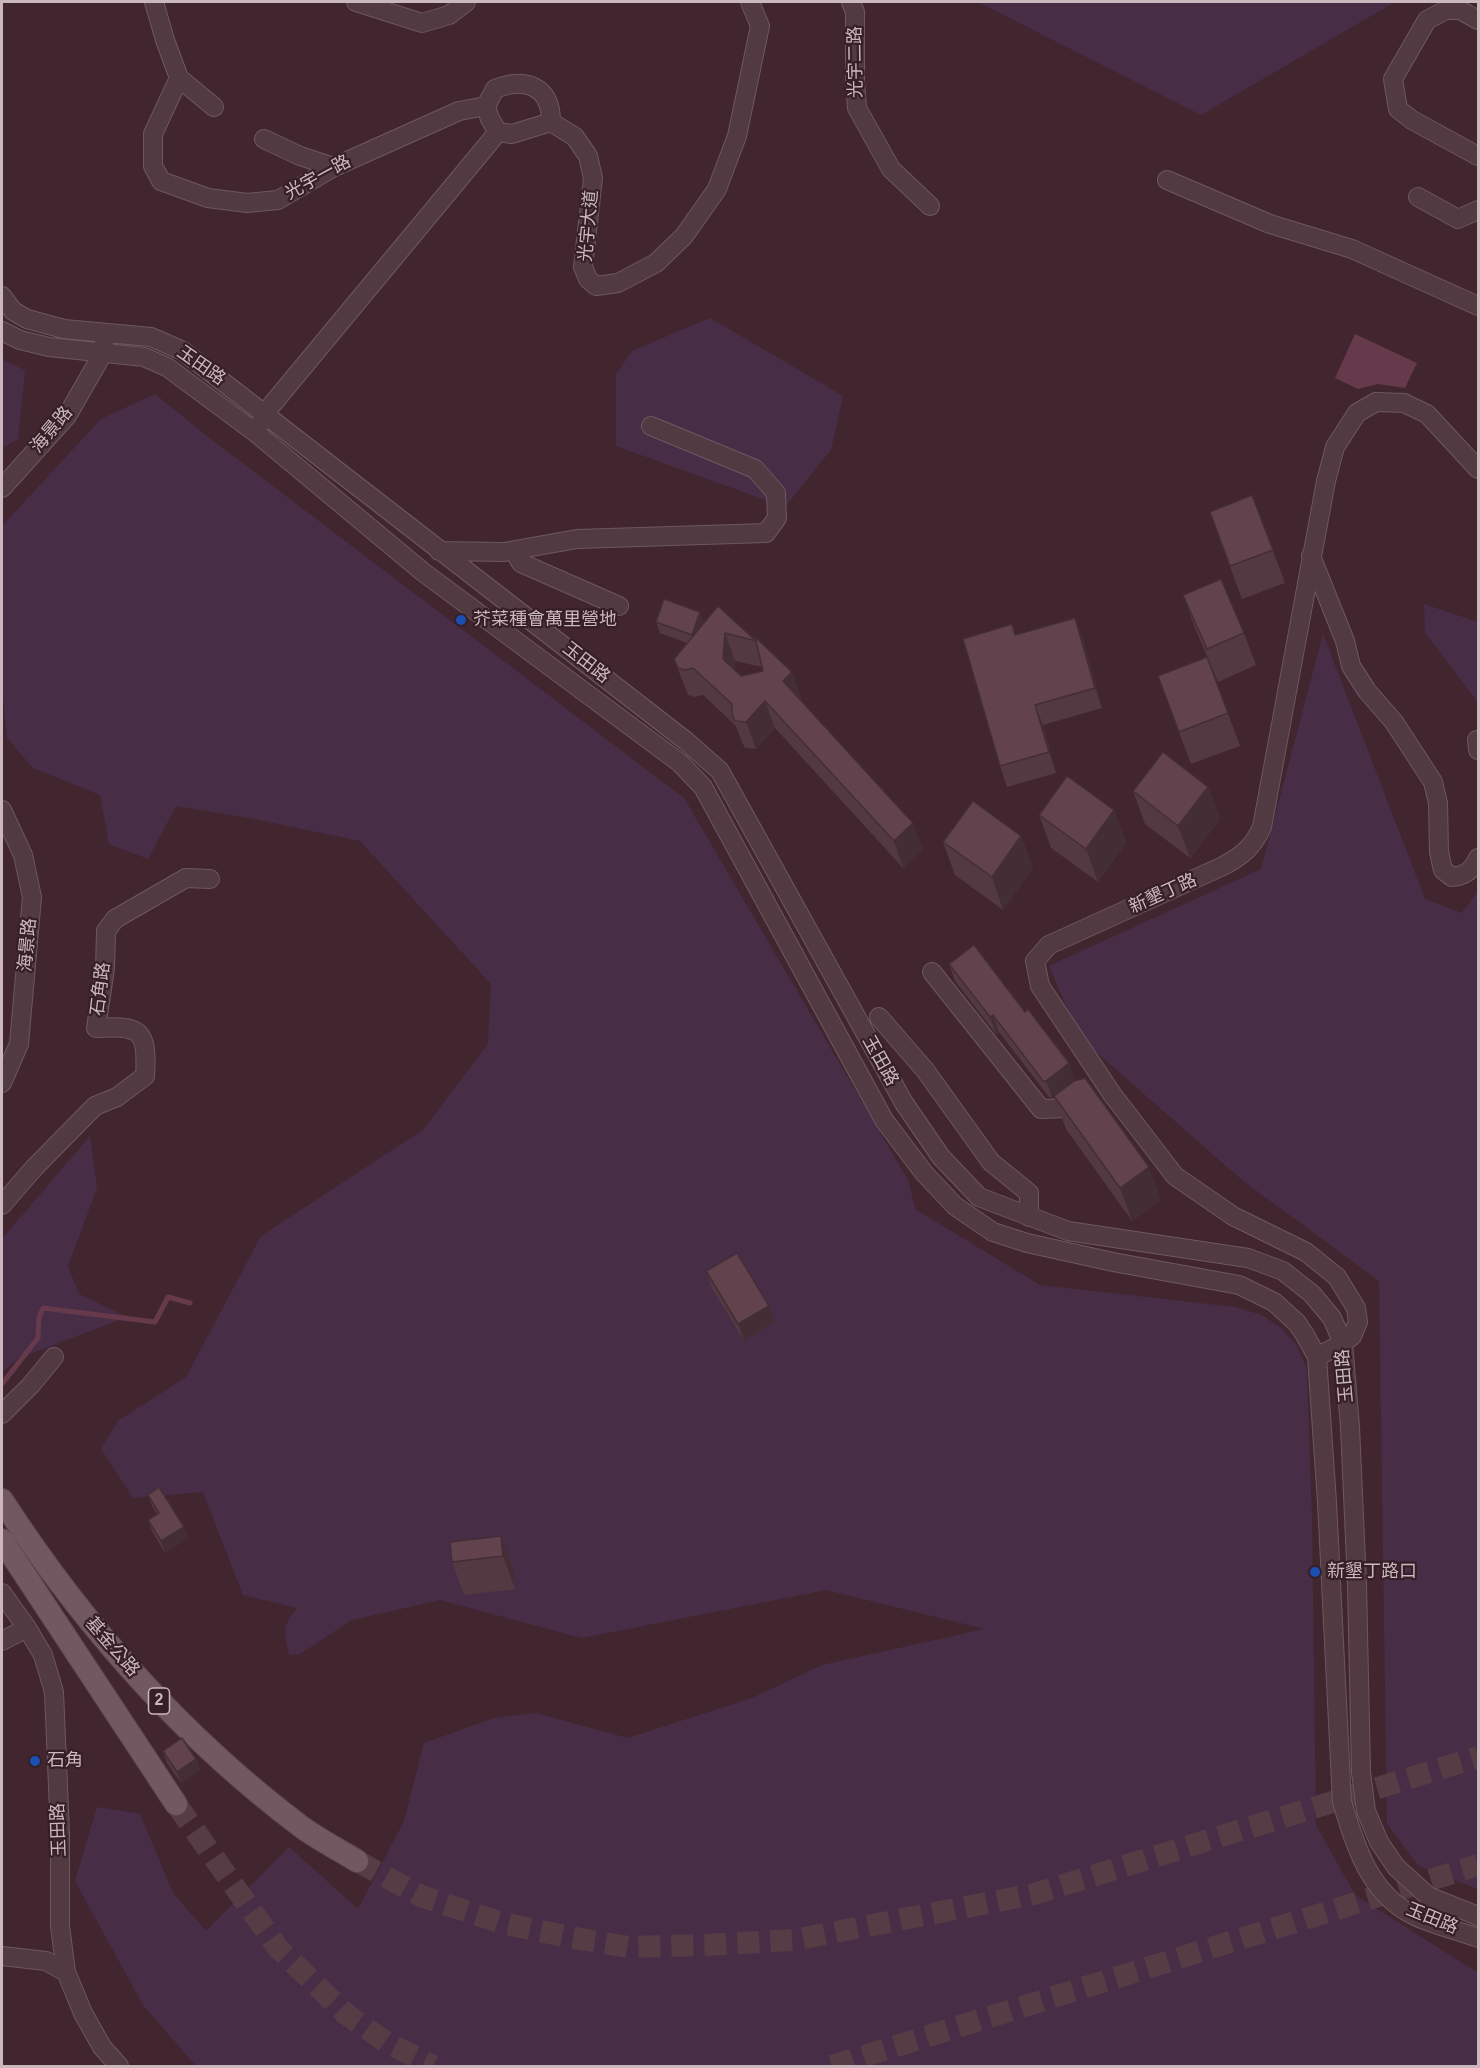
<!DOCTYPE html>
<html>
<head>
<meta charset="utf-8">
<style>
	body { margin:0 }
	#map { position:relative; width:1480px; height:2068px; overflow:hidden; background:#412630; font-family:Arial,sans-serif }
	canvas { display:block }
	.frame { position:absolute; inset:0; border:3px solid #cbb7be; pointer-events:none }
</style>
</head>
<body>
<div id="map">
<canvas width="1480" height="2068"></canvas>
<div class="frame"></div>
</div>
<script>
const context = document.querySelector('canvas').getContext('2d');
context.lineJoin = 'round';
function fill(path, color) { context.fillStyle = color; context.fill(path, 'evenodd'); }
function strokePath(path, color, width, dash) { context.strokeStyle = color; context.lineWidth = width; context.lineCap = dash ? 'butt' : 'round'; context.setLineDash(dash || []); context.stroke(path); }
function drawText(font, color, halo, rows, align = 'center') {
  context.font = font + ' Arial,"Noto Sans TC",sans-serif'; context.lineWidth = 4.5; context.setLineDash([]); context.textBaseline = 'middle'; context.strokeStyle = halo; context.fillStyle = color; for (const [text, x, y, turn = 0] of rows) {
    context.save(); context.translate(x, y); context.rotate((+turn || 0) * Math.PI / 180); context.textAlign = isNaN(turn) ? turn : align; if (halo) context.strokeText(text, 0, 0); context.fillText(text, 0, 0); context.restore();
  }
}
const green = new Path2D(`
	M978,2H1395L1201,115Z
	M710,318L843,396L831,450L785,507L616,446V374L632,351Z
	M2,360L25,370L18,439L2,448Z
	M155,394L203,433L684,798L909,1182L915,1209L1040,1285L1235,1307L1262,1315L1281,1328L1297,1346L1307,1369L1312,1519L1316,1825L1355,1895L1478,1973V2066H196L143,2005L75,1881L97,1807L140,1814L173,1893L206,1931L289,1847L358,1909L404,1821L424,1743L494,1718L535,1713L628,1738L752,1698L822,1665L985,1629L826,1590L582,1638L440,1600L352,1620L300,1654L289,1655C285,1632 281,1627 297,1608L243,1595L203,1492L133,1498L101,1449L118,1421L186,1377L261,1236L423,1130L488,1044L491,984L360,841L249,818L176,806L148,859L109,844L100,795L33,768L7,738L2,684V526L101,419Z
	M1424,604L1478,622V702L1425,633Z
	M1323,634L1425,899L1461,913L1478,892V1889L1419,1866L1387,1824L1379,1281L1242,1180L1079,1037L1049,966L1261,869Z
	M90,1136L97,1188L68,1266L79,1294L127,1317L19,1358L2,1372V1239Z`);
const water = new Path2D(`
	M1355,334L1417,363L1405,388L1378,384L1358,389L1335,378Z`);
const stream = new Path2D(`
	M2,1384L38,1338L39,1317L43,1308L155,1322L168,1297L190,1303`);
const majorTunnel = new Path2D(`
	M176,1804L278,1948L346,2014L386,2042L433,2066
	M357,1861L421,1896L502,1923L569,1937L628,1947L706,1945L794,1940L1034,1894L1478,1757
	M832,2066L1478,1865`);
const minor = new Path2D(`
	M154,2L165,40L179,78L153,134V166L161,181L208,198L247,203L278,200L334,167L459,111L486,106L490,119L498,132
	M356,2L422,23L449,15L466,2
	M851,2L855,12V81L857,108L891,169L930,206
	M1478,20L1460,10H1446L1427,20L1393,79L1398,109L1412,120L1478,156
	M179,78L214,107
	M486,106L495,89C526,77 551,86 551,122
	M264,139L300,156L334,167
	M1167,180L1270,224L1352,249L1478,306
	M1418,197L1458,219L1478,210
	M2,296L13,311L27,319L64,329L151,337L183,351L686,741L720,771L904,1103L941,1157L979,1197L1068,1231L1248,1258L1283,1271L1312,1294L1332,1318L1343,1343L1350,1427L1357,1584L1361,1772L1366,1811L1379,1842L1396,1867L1428,1896L1478,1916
	M2,331L20,340L49,347L144,357L167,367L256,433L423,572L680,763L703,787L884,1120L924,1173L955,1206L993,1232L1027,1243L1113,1262L1239,1285L1274,1302L1297,1323L1305,1335L1317,1357L1327,1502L1342,1802C1355,1845 1369,1893 1413,1915C1433,1925 1457,1930 1478,1938
	M260,424L265,413L498,132L512,134L551,122L575,137L588,156L593,178L583,267L588,279L596,286L618,283L656,263L684,236L717,189L737,136L760,26L750,2
	M2,488L67,416L103,353L104,344
	M439,551L504,552L577,539L766,533L777,518L776,493L755,469L651,426
	M514,551L521,563L619,606
	M1311,556L1345,641L1351,666L1367,691L1394,722L1433,782L1438,803L1439,852L1443,870L1452,877C1465,876 1473,870 1478,858
	M1477,740L1478,750
	M2,810L23,855L32,897L19,1044L2,1083
	M932,972L1041,1109L1068,1108L1081,1104
	M879,1017L925,1070L991,1162L1029,1193V1217
	M2,1205L34,1168L95,1106L117,1097L145,1076C148,1030 141,1025 96,1028L105,969L106,931L115,919L186,878L210,879
	M1317,1357L1343,1343L1352,1336L1358,1322L1356,1308L1337,1277L1306,1252L1233,1216L1175,1176L1112,1094L1040,986L1035,961L1049,945L1223,866C1242,856 1253,847 1262,827L1326,481L1335,447L1357,413L1376,402L1404,403L1427,414L1478,469
	M2,1414L31,1385L54,1357
	M2,1593L27,1628L43,1655L54,1692L60,1834V1926L66,1972L83,2013L102,2047L119,2066
	M2,1641L27,1628
	M2,1956L46,1961L66,1972`);
const major = new Path2D(`
	M2,1500C83,1625 183,1738 303,1828C320,1840 339,1850 357,1861
	M2,1540L176,1804`);
const wall = new Path2D(`
	M1252,495L1285,583L1242,599L1210,512Z
	M1183,595L1244,633L1256,665L1218,682L1195,628Z
	M718,606L792,672L801,699V700L923,850L903,868L775,728L756,749L745,748L742,742L736,726L703,695L695,697L688,695L674,659L687,643L660,633L656,622L704,623ZM735,661L762,667L763,671L741,676L734,670Z
	M1075,618L1083,639L1102,708L1043,725L1056,773L1007,787L1000,766L1012,624L1016,635Z
	M1207,657L1240,746L1191,764L1158,676Z
	M1208,787L1220,819L1190,858L1145,824L1133,791Z
	M1114,810L1126,843L1098,882L1051,848L1039,815Z
	M1021,836L1033,868L1003,910L955,875L943,842Z
	M949,964L1075,1079L1052,1097H1049L999,1032L996,1034L955,981Z
	M1054,1096L1161,1200L1132,1221L1066,1129Z
	M706,1271L769,1306L775,1322L744,1341L712,1288Z
	M148,1495L184,1527L188,1538L165,1553L152,1531L148,1520L157,1514L152,1506Z
	M501,1536L513,1569L515,1589L464,1595L452,1562Z
	M163,1751L196,1759L200,1770L181,1783L167,1763Z`);
const shadedWall = new Path2D(`
	M700,612L704,623L696,646L692,635Z
	M1075,618L1083,639L1102,708L1095,688Z
	M725,633L735,661L733,687L723,659Z
	M792,672L801,699L793,708L783,681Z
	M765,701L775,728L756,749L746,722Z
	M1035,705L1043,725L1056,773L1049,752Z
	M1208,787L1220,819L1190,858L1178,826Z
	M1114,810L1126,843L1098,882L1086,849Z
	M913,823L923,850L903,868L894,841Z
	M1021,836L1033,868L1003,910L992,877Z
	M993,1015L999,1032L996,1034L990,1017Z
	M1069,1063L1075,1079L1052,1097L1046,1081Z
	M1149,1167L1161,1200L1132,1221L1120,1188Z
	M769,1306L775,1322L744,1341L738,1324Z
	M184,1527L188,1538L165,1553L161,1541Z
	M501,1536L513,1569L515,1589L503,1556Z
	M196,1759L200,1770L181,1783L177,1772Z`);
const building = new Path2D(`
	M1252,495L1273,550L1230,566L1210,512Z
	M1221,579L1244,633L1207,649L1183,595Z
	M664,599L700,612L692,635L656,622Z
	M718,606L756,641L725,633L723,659L741,676L763,671L755,637L792,672L783,681L913,823L894,841L765,701L746,722L735,721L732,714V704L693,668L685,670L678,668L674,659Z
	M1075,618L1095,688L1035,705L1049,752L1000,766L963,639L1012,624L1015,635Z
	M1207,657L1228,713L1179,732L1158,676Z
	M1163,752L1208,787L1178,826L1133,791Z
	M1067,776L1114,810L1086,849L1039,815Z
	M973,801L1021,836L992,877L943,842Z
	M974,945L1025,1012L1028,1009L1069,1063L1046,1081H1043L993,1015L990,1017L949,964Z
	M1085,1078L1149,1167L1120,1188L1054,1096L1074,1081Z
	M737,1253L769,1306L738,1324L706,1271Z
	M159,1487L184,1527L161,1541L148,1520L159,1513L148,1495Z
	M501,1536L503,1556L452,1562L450,1542Z
	M182,1738L196,1759L177,1772L163,1751Z`);
const markers = [
	[461,620,6,"#1a4fb4"],
	[1315,1572,6,"#1a4fb4"],
	[35,1761,6,"#1a4fb4"]
];
const shields = [
	[159,1701,21]
];
const shieldNames = [
	["2",159,1701]
];
const streetNames = [
	["光宇二路",856,62,-91],
	["光宇一路",318,178,-29],
	["光宇大道",589,226,-85],
	["玉田路",201,366,35],
	["海景路",52,430,-50],
	["玉田路",586,663,38],
	["新墾丁路",1163,894,-24],
	["海景路",28,945,-85],
	["石角路",101,989,-83],
	["玉田路",880,1061,61],
	["玉田路",1345,1376,-95],
	["基金公路",112,1647,49],
	["玉田路",59,1830,-92],
	["玉田路",1432,1919,22]
];
const poiNames = [
	["芥菜種會萬里營地",473,620],
	["新墾丁路口",1327,1572],
	["石角",47,1761]
];
fill(green, '#472e46');
fill(water, '#673a4b');
strokePath(stream, '#673a4b', 5);
strokePath(majorTunnel, '#563c45', 22, [22, 11]);
strokePath(minor, '#6e5860', 20);
strokePath(major, '#5a444b', 24);
strokePath(minor, '#513a42', 18);
strokePath(major, '#715861', 22);
fill(wall, '#533942');
fill(shadedWall, '#442e36');
fill(building, '#61424d');
strokePath(building, '#442e36', 1.5);
for (const [x, y, r, color] of markers) { const dot = new Path2D(); dot.arc(x, y, r, 0, 2 * Math.PI); context.fillStyle = color; context.fill(dot); strokePath(dot, '#361f27', 2); }
for (const [x, y, w] of shields) { const box = new Path2D(); box.roundRect(x - w / 2, y - 13, w, 26, 4.5); context.fillStyle = '#361f27'; context.fill(box); strokePath(box, '#cbb7be', 1.5); }
drawText('bold 16px', '#cbb7be', null, shieldNames);
drawText('18px', '#cbb7be', '#361f27', streetNames);
drawText('18px', '#cbb7be', '#361f27', poiNames, 'left');
</script>
</body>
</html>
